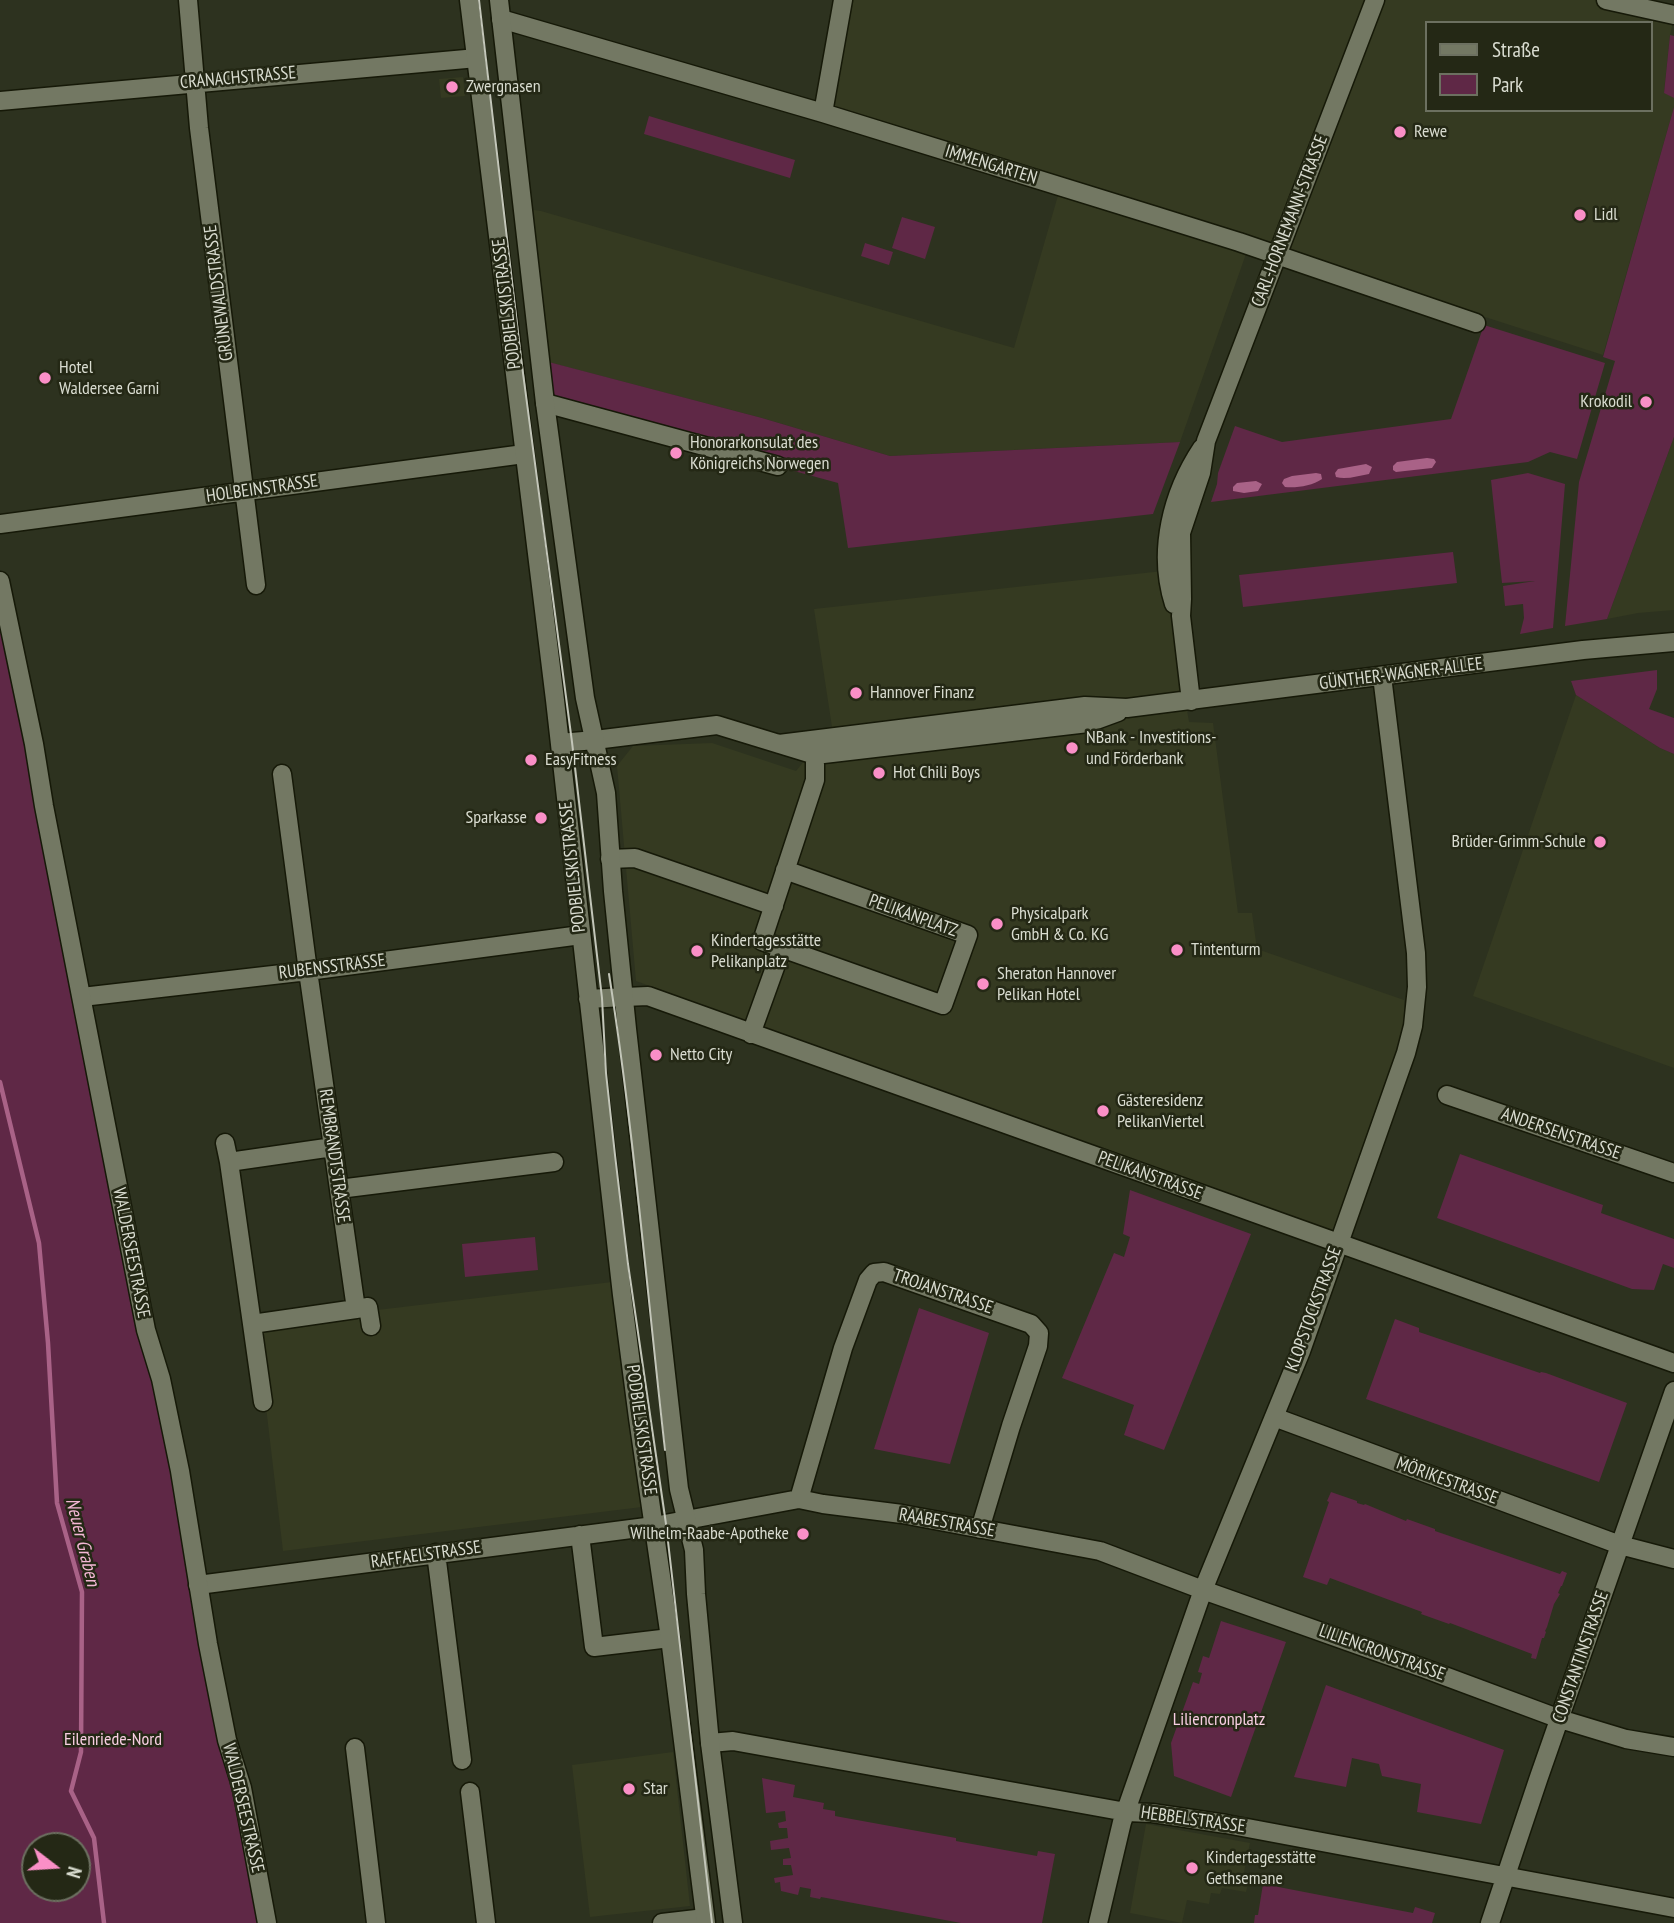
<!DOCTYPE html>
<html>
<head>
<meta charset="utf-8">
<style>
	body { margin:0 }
	#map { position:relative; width:1674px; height:1923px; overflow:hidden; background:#2d321f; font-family:"PT Sans Narrow",sans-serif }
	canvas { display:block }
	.legend { position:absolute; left:1425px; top:21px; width:228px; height:91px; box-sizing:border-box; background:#242815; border:2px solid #6c7060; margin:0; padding:9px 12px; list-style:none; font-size:21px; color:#d9dcd0 }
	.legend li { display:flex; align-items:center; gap:14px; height:35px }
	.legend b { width:35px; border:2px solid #6c7060 }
	.north { position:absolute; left:21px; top:1832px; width:70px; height:70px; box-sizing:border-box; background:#242815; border:2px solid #6c7060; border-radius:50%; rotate:107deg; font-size:19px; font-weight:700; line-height:28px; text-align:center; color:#d9dcd0 }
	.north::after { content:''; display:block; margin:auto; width:24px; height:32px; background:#fa8fc7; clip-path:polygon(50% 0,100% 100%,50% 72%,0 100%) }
</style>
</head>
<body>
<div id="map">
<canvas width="1674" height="1923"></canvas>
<ul class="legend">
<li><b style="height:9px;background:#737863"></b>Straße</li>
<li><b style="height:19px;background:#5f2846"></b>Park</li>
</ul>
<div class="north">N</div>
</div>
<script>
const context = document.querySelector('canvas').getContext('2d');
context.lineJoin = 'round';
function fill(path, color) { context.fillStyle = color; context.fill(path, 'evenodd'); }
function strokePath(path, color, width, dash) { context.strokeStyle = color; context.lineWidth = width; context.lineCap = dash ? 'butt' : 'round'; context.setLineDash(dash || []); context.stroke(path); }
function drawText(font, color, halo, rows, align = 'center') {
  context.font = font + ' "PT Sans Narrow",sans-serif'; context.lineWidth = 5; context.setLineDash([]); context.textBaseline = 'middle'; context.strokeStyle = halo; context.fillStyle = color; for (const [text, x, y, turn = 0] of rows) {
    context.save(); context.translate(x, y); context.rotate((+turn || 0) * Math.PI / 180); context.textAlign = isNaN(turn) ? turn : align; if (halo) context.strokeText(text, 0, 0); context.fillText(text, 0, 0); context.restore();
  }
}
const built = new Path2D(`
	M843,0H1606L1674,18L1670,35L1664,92L1674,98V107L1603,355L1482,316L1476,323L823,113ZM1427,23H1651V110H1427Z
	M463,77L465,96L441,98L439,79Z
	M1059,192L1247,251L1180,442L890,456L762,418L540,360L522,208L541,211L1014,348Z
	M1674,437V610L1638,613L1607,619Z
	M1163,571L1189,722L1213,723L1238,913H1252L1257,949L1404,1000L1405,1029L1337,1238L636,981L617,766L633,746L712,743L796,771L832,727L814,609Z
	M1576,695L1660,748L1674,754V1068L1473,996Z
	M612,1282L642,1507L283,1551L266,1407L260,1324Z
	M673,1752L690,1906L590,1917L572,1765Z
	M1146,1824L1250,1843L1242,1882L1248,1883L1246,1892L1222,1888L1220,1894L1211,1893L1209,1904L1187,1900L1182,1923L1130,1913Z`);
const green = new Path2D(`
	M1670,35L1674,36V98L1664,93Z
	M1674,107V437L1607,619L1565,626L1579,482L1615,361L1603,357Z
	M649,116L795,160L790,178L644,134Z
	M902,217L935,227L925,259L892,248Z
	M865,243L893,252L889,265L861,256Z
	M1484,325L1605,363L1577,459L1550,452L1528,462L1211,502L1217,484L1218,473L1235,426L1282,442L1451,419Z
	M545,361L762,418L890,456L1180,442L1153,514L848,548L838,483L556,406Z
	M1528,473L1565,484L1553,628L1520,634L1524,618L1523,604L1505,606L1503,586L1535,581L1502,583L1491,480Z
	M1453,552L1457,583L1243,607L1239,575Z
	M0,581L267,1923H0ZM35,1846H77V1888H35Z
	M1657,670V689L1649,709L1674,718V754L1660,748L1576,695L1571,681Z
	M1460,1154L1603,1205L1601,1213L1674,1239V1268L1663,1264L1654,1290L1632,1289L1437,1218Z
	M1130,1190L1251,1234L1164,1450L1124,1435L1134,1405L1062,1378L1114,1253L1124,1257L1130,1237L1123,1234Z
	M535,1237L538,1270L465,1277L462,1244Z
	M919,1308L989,1333L950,1464L874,1449Z
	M1395,1319L1419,1328V1332L1540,1373L1541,1372L1546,1373L1627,1403L1599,1482L1366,1399Z
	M1331,1492L1357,1501V1503L1364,1505L1365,1504L1406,1521L1407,1519L1435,1529V1531L1560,1574L1562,1571L1567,1573L1562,1586H1561L1558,1593L1560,1594L1554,1604L1547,1627L1545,1631L1546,1632L1544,1638H1542L1536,1659L1531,1658L1532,1654L1450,1623L1449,1624L1421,1614L1422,1612L1330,1578L1327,1585L1303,1577L1329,1502L1327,1501Z
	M1221,1621L1286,1642L1231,1797L1174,1776L1171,1743L1193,1682L1199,1684L1202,1673L1198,1672L1203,1656L1209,1658Z
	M1326,1685L1504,1750L1481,1824L1417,1812L1421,1784L1382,1776L1379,1764L1352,1758L1346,1787L1294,1777Z
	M762,1778L795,1785L793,1797L824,1803L823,1809L835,1811V1816L956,1838V1841L1037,1856L1038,1851L1055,1854L1042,1923H961L821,1897L820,1899L810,1897L811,1889L800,1887L798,1895L781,1891L780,1882L775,1883L774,1878L793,1875L791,1865H783V1859L791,1858L789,1848L771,1850L770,1841L788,1838L787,1828H779L778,1823L786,1821L785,1811L766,1813Z
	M1263,1884L1413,1913L1415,1907L1435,1913L1432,1923H1254L1255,1915H1258Z`);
const water = new Path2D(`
	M1427,458L1434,459L1436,462L1432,468L1396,472L1393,470V466L1397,462Z
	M1366,464L1372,467L1369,474C1358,476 1346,480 1336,477L1335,473L1338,469Z
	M1316,473L1321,474L1322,479C1312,486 1297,488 1285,487L1282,483L1284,479L1292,476Z
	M1256,481L1262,484L1258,491L1244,493L1233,491V487L1237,483Z`);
const stream = new Path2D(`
	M0,1082L39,1243L48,1343L57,1503L82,1592L81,1752L71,1791L94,1838L104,1923`);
const minor = new Path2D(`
	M188,0L199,128L256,585
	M1606,0L1674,15
	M501,19L823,113L1156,216L1239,242L1476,323
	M0,101L477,58
	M823,113L843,0
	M545,403L778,466
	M0,524L524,454
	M1174,604C1157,551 1172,493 1202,448
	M1191,701L1181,616L1182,599L1181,533L1201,473L1206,441L1375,0
	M595,740L717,725L815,755L1088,723L1118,712
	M779,744L1085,706L1127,708L1583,650L1674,642
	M282,774L308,971L356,1309L368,1307L371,1326
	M610,859L635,858L774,906
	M785,870L968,935L943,1005L762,941L815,780V755
	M82,997L308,971L581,935
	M624,997L648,996L1674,1363
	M751,1034L782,948
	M1447,1095L1674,1173
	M225,1143L229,1162
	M333,1147L229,1162L252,1324L356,1309
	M339,1189L554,1162
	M252,1324L263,1402
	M1274,1417L1620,1545L1674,1559
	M799,1499L843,1348L868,1280L874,1273L884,1272L1031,1324L1039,1333L1038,1346L1011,1426L980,1529
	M580,1535L594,1647L670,1638
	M436,1553L462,1760
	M198,1585L654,1526L799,1499L823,1504L902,1514L1100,1551L1203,1590L1423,1668L1560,1719L1626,1739L1674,1747
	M710,1743L733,1741L1126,1812L1152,1813L1226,1824L1674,1908
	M355,1748L376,1923
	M470,1792L486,1923
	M662,1923L705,1918
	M1098,1923L1122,1822L1203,1590L1301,1351L1406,1053L1413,1026L1417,987L1416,953L1382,676
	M1490,1923L1539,1777L1674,1391`);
const tertiary = new Path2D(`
	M0,581L34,744L44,806L146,1330L161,1379L180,1471L208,1644L227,1740L242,1788L267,1923`);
const secondary = new Path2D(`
	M469,0L555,700L622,1295L638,1418L670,1638L706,1923
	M499,0L545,403L585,698L606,793L613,891L627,1029L679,1489L694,1550L696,1594L710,1743L733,1923
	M560,743L595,740
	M588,999L624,997`);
const tram = new Path2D(`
	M479,0L521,358L572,742L602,998L606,1073L615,1155L628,1264L666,1524L712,1923
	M609,974C634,1132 647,1292 665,1450`);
const markers = [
	[452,87,7,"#fa8fc7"],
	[1400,132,7,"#fa8fc7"],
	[1580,215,7,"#fa8fc7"],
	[45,378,7,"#fa8fc7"],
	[1646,402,7,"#fa8fc7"],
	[676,453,7,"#fa8fc7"],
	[856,693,7,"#fa8fc7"],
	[1072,748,7,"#fa8fc7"],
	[531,760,7,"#fa8fc7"],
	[879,773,7,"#fa8fc7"],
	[541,818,7,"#fa8fc7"],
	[1600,842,7,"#fa8fc7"],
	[997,924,7,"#fa8fc7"],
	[1177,950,7,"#fa8fc7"],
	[697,951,7,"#fa8fc7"],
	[983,984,7,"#fa8fc7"],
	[656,1055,7,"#fa8fc7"],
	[1103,1111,7,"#fa8fc7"],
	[803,1534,7,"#fa8fc7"],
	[629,1789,7,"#fa8fc7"],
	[1192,1868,7,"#fa8fc7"]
];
const streetNames = [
	["CRANACHSTRASSE",238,78,-5],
	["IMMENGARTEN",991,165,17],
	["CARL-HORNEMANN-STRASSE",1290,221,-69],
	["GRÜNEWALDSTRASSE",219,293,-97],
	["PODBIELSKISTRASSE",507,304,-97],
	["HOLBEINSTRASSE",262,489,-8],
	["GÜNTHER-WAGNER-ALLEE",1401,674,-7],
	["PODBIELSKISTRASSE",573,867,-96],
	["PELIKANPLATZ",913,916,20],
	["RUBENSSTRASSE",332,967,-7],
	["ANDERSENSTRASSE",1561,1134,19],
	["REMBRANDTSTRASSE",334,1156,82],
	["PELIKANSTRASSE",1150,1176,20],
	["WALDERSEESTRASSE",131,1253,79],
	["TROJANSTRASSE",943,1292,19],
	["KLOPSTOCKSTRASSE",1314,1309,-70],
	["PODBIELSKISTRASSE",641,1430,82],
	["MÖRIKESTRASSE",1447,1481,20],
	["RAABESTRASSE",947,1523,10],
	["RAFFAELSTRASSE",426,1555,-8],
	["LILIENCRONSTRASSE",1382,1653,20],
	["CONSTANTINSTRASSE",1581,1657,-71],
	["WALDERSEESTRASSE",243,1808,77],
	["HEBBELSTRASSE",1193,1820,8]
];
const poiNames = [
	["Zwergnasen",466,87],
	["Rewe",1414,132],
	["Lidl",1594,215],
	["Hotel",59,368],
	["Waldersee Garni",59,389],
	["Krokodil",1632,402,"right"],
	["Honorarkonsulat des",690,443],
	["Königreichs Norwegen",690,464],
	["Hannover Finanz",870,693],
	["NBank - Investitions-",1086,738],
	["und Förderbank",1086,759],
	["EasyFitness",545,760],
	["Hot Chili Boys",893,773],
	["Sparkasse",527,818,"right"],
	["Brüder-Grimm-Schule",1586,842,"right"],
	["Physicalpark",1011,914],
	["GmbH & Co. KG",1011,935],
	["Kindertagesstätte",711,941],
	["Pelikanplatz",711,962],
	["Tintenturm",1191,950],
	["Sheraton Hannover",997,974],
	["Pelikan Hotel",997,995],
	["Netto City",670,1055],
	["Gästeresidenz",1117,1101],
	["PelikanViertel",1117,1122],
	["Wilhelm-Raabe-Apotheke",789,1534,"right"],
	["Star",643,1789],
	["Kindertagesstätte",1206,1858],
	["Gethsemane",1206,1879]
];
const parkNames = [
	["Liliencronplatz",1219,1720],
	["Eilenriede-Nord",113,1740]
];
const waterNames = [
	["Neuer Graben",82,1542,76]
];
fill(built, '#353a21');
fill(green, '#5f2846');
fill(water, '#a96287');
strokePath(stream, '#a96287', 4.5);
strokePath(minor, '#161908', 21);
strokePath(tertiary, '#161908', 21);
strokePath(secondary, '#161908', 21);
strokePath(minor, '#737863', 18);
strokePath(tertiary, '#737863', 18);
strokePath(secondary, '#737863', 18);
strokePath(tram, '#c3c6b9', 2);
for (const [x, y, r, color] of markers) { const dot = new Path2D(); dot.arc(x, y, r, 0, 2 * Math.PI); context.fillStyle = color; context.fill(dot); strokePath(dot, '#242815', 2.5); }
drawText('18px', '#d9dcd0', '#242815', streetNames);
drawText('18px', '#d9dcd0', '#242815', poiNames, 'left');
drawText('18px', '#f8cee2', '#242815', parkNames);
drawText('italic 19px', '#f4b7d5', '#242815', waterNames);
</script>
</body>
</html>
